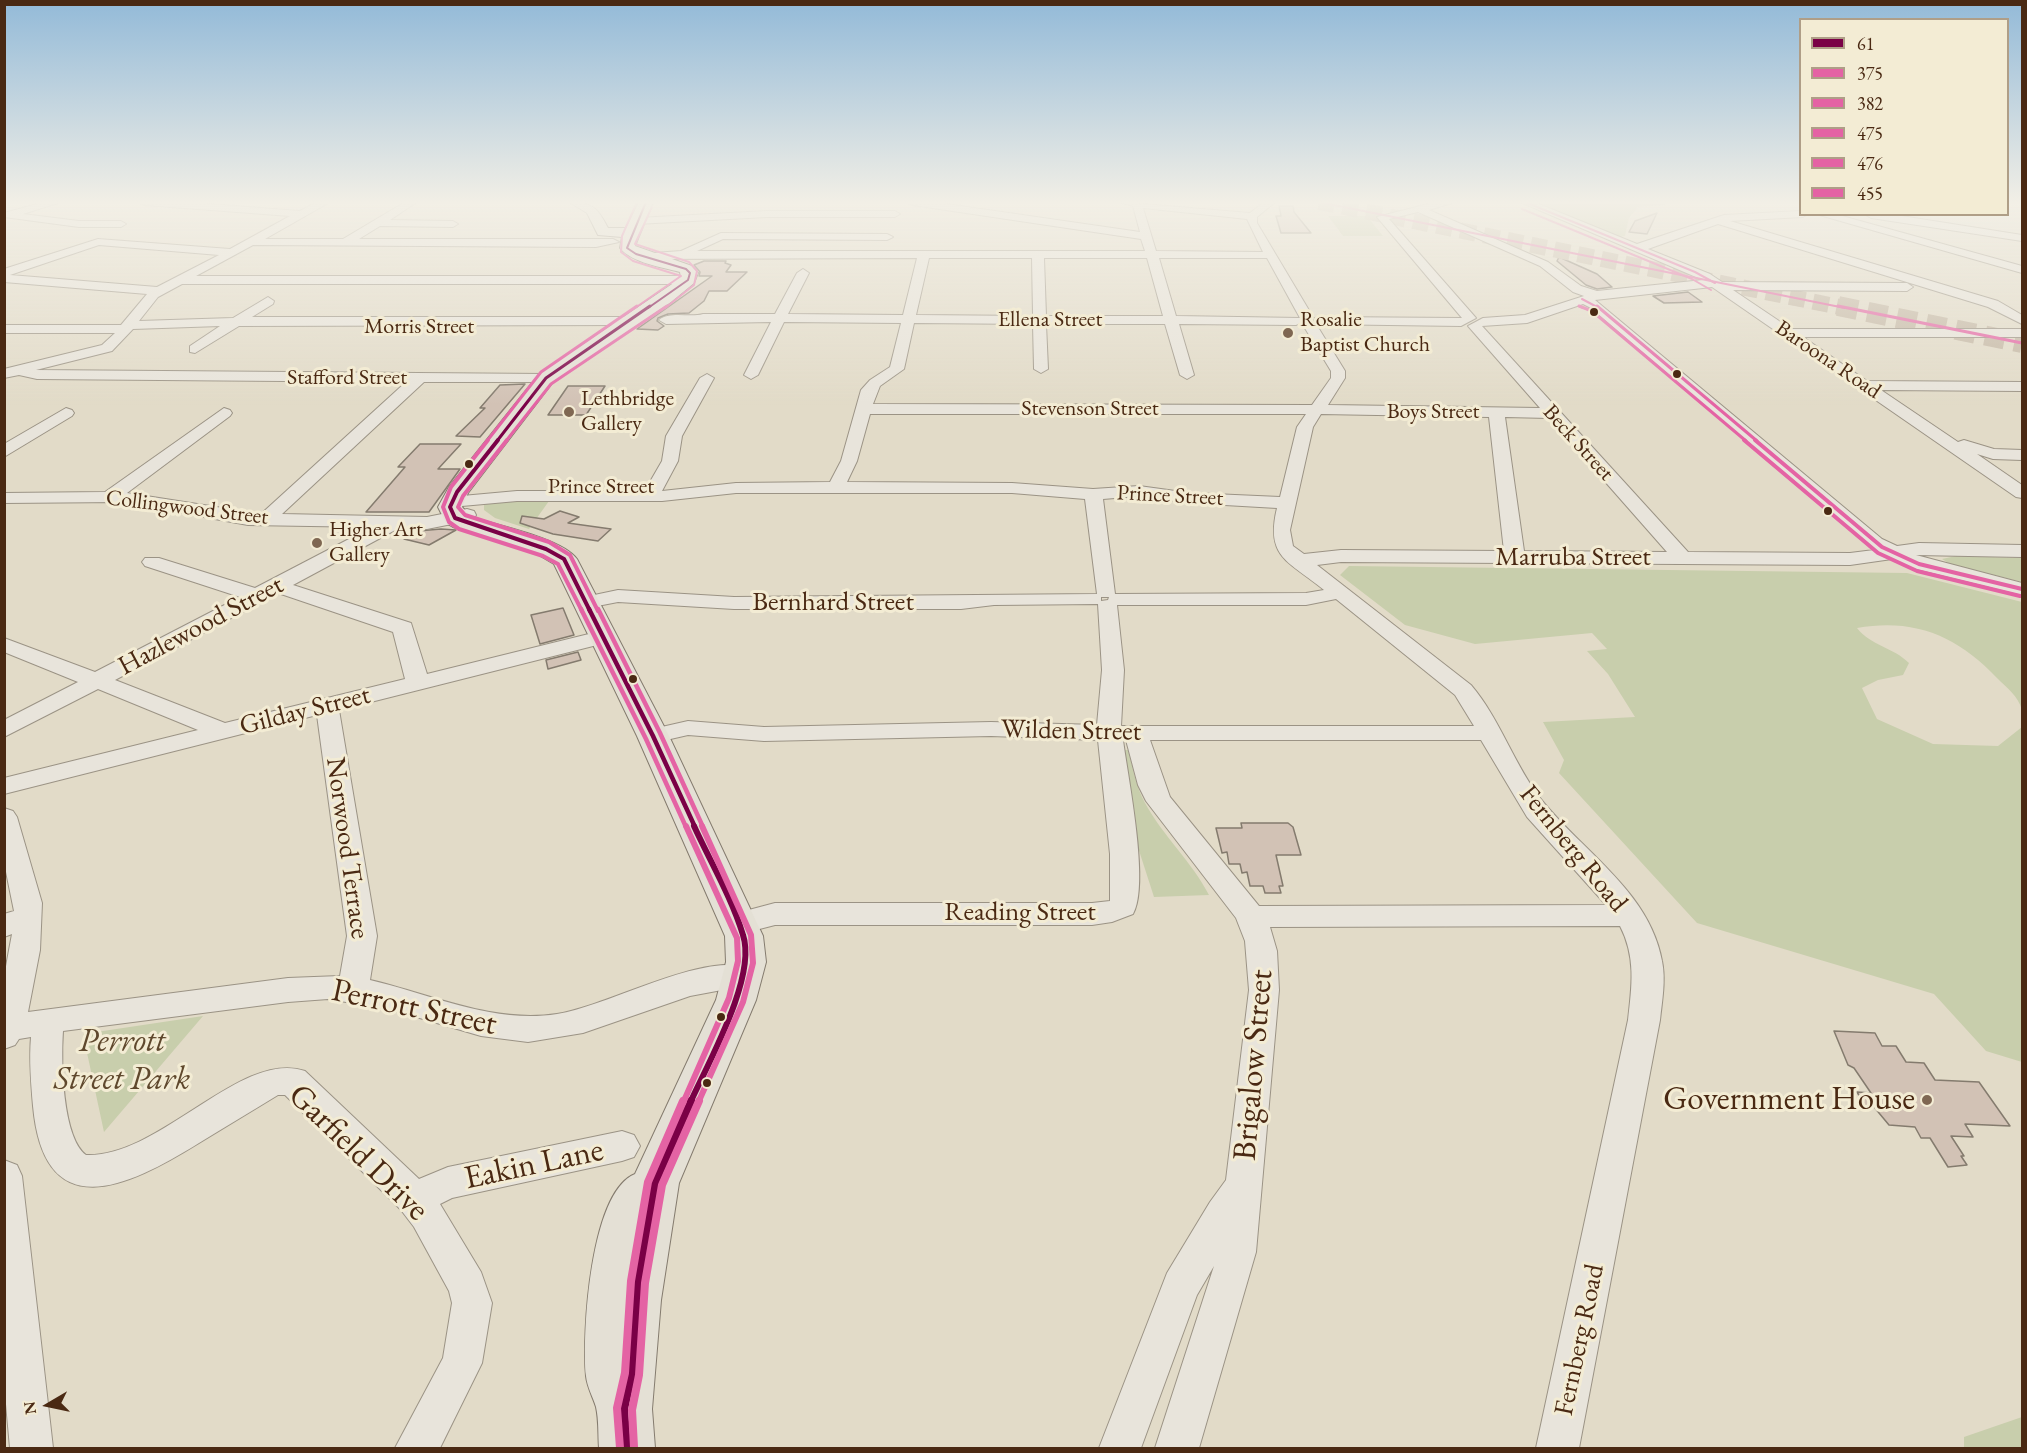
<!DOCTYPE html>
<html>
<head>
<meta charset="utf-8">
<style>
	body { margin:0 }
	#map { position:relative; width:2027px; height:1453px; overflow:hidden; background:#e2dbc8; font-family:"EB Garamond",serif }
	canvas { display:block }
	.frame { position:absolute; inset:0; border:6px solid #4a2913; pointer-events:none }
	.legend { position:absolute; left:1799px; top:18px; width:210px; height:198px; box-sizing:border-box; background:#f3ecd4; border:2px solid #af9e87; margin:0; padding:8px 10px; list-style:none; font-size:18px; color:#4a2913 }
	.legend li { display:flex; align-items:center; gap:12px; height:30px }
	.legend b { width:30px; border:2px solid #af9e87 }
	.north { position:absolute; left:18px; top:1375px; width:60px; height:60px; -webkit-text-stroke:4px #f3ecd4; paint-order:stroke; rotate:261deg; font-size:16px; font-weight:700; line-height:24px; text-align:center; color:#4a2913 }
	.north::after { content:''; display:block; margin:auto; width:21px; height:27px; background:#4a2913; clip-path:polygon(50% 0,100% 100%,50% 72%,0 100%) }
</style>
</head>
<body>
<div id="map">
<canvas width="2027" height="1453"></canvas>
<div class="frame"></div>
<ul class="legend">
<li><b style="height:8px;background:#7a0046"></b>61</li>
<li><b style="height:8px;background:#e463a4"></b>375</li>
<li><b style="height:8px;background:#e463a4"></b>382</li>
<li><b style="height:8px;background:#e463a4"></b>475</li>
<li><b style="height:8px;background:#e463a4"></b>476</li>
<li><b style="height:8px;background:#e463a4"></b>455</li>
</ul>
<div class="north">N</div>
</div>
<script>
const context = document.querySelector('canvas').getContext('2d');
context.lineJoin = 'round';
function fill(path, color) { context.fillStyle = color; context.fill(path, 'evenodd'); }
function strokePath(path, color, width, dash) { context.strokeStyle = color; context.lineWidth = width; context.lineCap = dash ? 'butt' : 'round'; context.setLineDash(dash || []); context.stroke(path); }
function drawText(font, color, halo, rows, align = 'center') {
  context.font = font + ' "EB Garamond",serif'; context.lineWidth = 6; context.setLineDash([]); context.textBaseline = 'middle'; context.strokeStyle = halo; context.fillStyle = color; for (const [text, x, y, turn = 0] of rows) {
    context.save(); context.translate(x, y); context.rotate((+turn || 0) * Math.PI / 180); context.textAlign = isNaN(turn) ? turn : align; if (halo) context.strokeText(text, 0, 0); context.fillText(text, 0, 0); context.restore();
  }
}
const green = new Path2D(`
	M1537,202H1667L1664,205L1638,207L1629,218L1625,236L1619,237L1543,207L1536,204L1541,202Z
	M1328,216H1367L1383,236H1343Z
	M492,501H549L529,529L495,518L484,510V505Z
	M1956,556L2022,558V582L1950,564L1942,559Z
	M1349,566L1907,573L2022,602V710C2018,696 2007,688 1997,678C1957,636 1915,618 1857,628C1871,646 1893,647 1909,663L1903,675L1878,680L1862,688L1877,719L1933,744L1998,746L2022,727V1062L1986,1051L1934,994L1697,923L1559,773L1564,760L1543,722L1635,717L1608,674L1587,651L1607,649L1592,633L1475,644L1405,625L1340,575Z
	M1118,750H1128C1133,768 1136,787 1145,803C1163,836 1192,862 1209,895L1154,897L1134,835Z
	M203,1016L104,1132L83,1034Z
	M2022,1417V1448H1964V1437Z`);
const building = new Path2D(`
	M1279,206H1293L1294,212L1311,233H1281L1276,216H1281Z
	M1657,213L1647,234L1629,232L1635,221Z
	M1559,257L1597,274L1612,287L1597,289L1586,285L1557,261Z
	M704,261H726L725,263L731,265L726,272H747L727,291H709L704,301L689,313L668,314L658,318L657,321L664,326L658,330L637,329L712,276H699L700,272L694,265Z
	M1688,292L1702,302L1664,303L1653,296Z
	M525,384L480,437L456,436L485,408H480L500,385Z
	M568,386H605L586,415H548Z
	M420,444H461L438,469H460L429,512H366L405,467H398Z
	M560,511L579,517L568,523L611,529L598,541L553,534L520,523L522,516L544,519Z
	M441,529L456,530L429,545L404,539L418,531Z
	M563,608L574,635L540,644L531,615Z
	M578,652L581,660L548,669L546,660Z
	M1241,823H1288L1293,827L1301,855H1276L1283,886H1279L1281,893H1265L1263,886H1250L1247,872L1242,873L1240,864H1229L1227,852L1222,853L1216,828H1242Z
	M1834,1031L1875,1033L1882,1046H1896L1906,1062L1924,1063L1935,1080L1979,1082L2010,1126L1965,1124L1973,1137L1951,1136L1964,1156H1961L1967,1165L1948,1167L1930,1138H1921L1915,1127L1889,1125L1874,1107H1866L1857,1092L1871,1093L1854,1068L1848,1065Z`);
const highwayTunnelFar1 = new Path2D(`
	M1319,202L1845,308`);
const highwayTunnel = new Path2D(`
	M1838,306L2022,343`);
const minor = new Path2D(`
	M44,202H61L23,214L79,221H121L126,224L121,227H79L4,217V213Z
	M139,202H183L300,211L317,202H330L265,239H343L405,202H417L390,220L453,221L458,224L453,227L380,226L359,239H613L619,242L596,247L253,245L196,276H687L693,280L687,284H182L158,297L139,321L233,318L268,297L274,301L273,304L252,317H631L638,321L631,325L239,326L195,353L190,352V346L220,326L133,329L112,351L36,370L546,374L553,378L546,382H424L282,514L427,517L467,509L474,511L476,515L474,519L467,521L427,529L399,528L293,585L411,623L427,674L605,630L613,631L616,636L613,641L339,710L377,936L370,980C431,994 492,1024 557,1014C612,1005 702,951 754,968L758,976L754,984L690,996L583,1033L528,1042L481,1036L389,1009L328,999L288,1002L63,1031C61,1060 62,1137 86,1155C160,1158 241,1049 305,1071L419,1179L448,1167L622,1131L634,1135L640,1146L634,1157L622,1161L452,1198L440,1204L481,1272L492,1303L482,1363L440,1448H395L443,1358L452,1303L449,1291L414,1227L401,1210L285,1095H278C252,1111 225,1127 199,1143C128,1187 44,1228 33,1106C31,1083 29,1060 31,1037L19,1039L15,1045L4,1049V977L12,934L4,937V914L14,911L4,862V808L13,811L17,817L42,903L40,950L28,1012L288,978L340,976L347,936L317,715L4,794V778L198,730L98,689L4,737V720L78,682L4,652V638L95,672L240,597L145,566L142,562L145,558H159L255,588L372,527L248,525L121,502L4,503V493L105,492L224,408L230,410L232,413L230,416L127,493L261,514L406,382L37,379L19,375L4,378V369L102,345L115,333H4V325H121L147,294L4,282V269L98,239L230,249L290,216L144,205ZM99,245L219,255L157,287L10,275ZM278,593L393,632L405,679L225,723L115,680Z
	M907,202H933L1140,232L1133,206L1119,202L1250,213L1264,202H1275L1257,217V223L1313,317L1296,325L1179,324L1194,375L1187,379L1180,375L1165,324H1046L1048,369L1041,373L1034,369L1033,324L914,323L904,369L880,386L873,404L1312,405L1331,378V371L1303,325L1305,322H1314L1315,318L1320,317L1462,318L1377,217L1436,202H1455L1429,210L1548,262L1581,286L1597,291L1703,280L1520,202H1534L1637,244L1724,215L1800,211V214H1808L1803,217L1730,221L1998,301L2022,315V324L1988,307L1718,224L1648,249L1710,274L1722,282L1907,283L1913,287L1907,291L1733,290L1791,329H2022V337H1803L1867,381L2022,382V391L1881,390L1958,442L1964,440L1994,449L2022,450V460L1993,459L1977,454L2022,485V498L2016,497L1712,287L1595,300L1882,539L1897,546L1919,543L2022,545V557L1916,555L2022,583V595L1912,568L1892,559L1850,565L1341,562L1317,565L1471,685C1499,718 1512,759 1537,794C1578,849 1649,889 1662,961C1666,980 1662,1001 1660,1020L1579,1448H1536L1628,1020C1632,986 1636,957 1620,926L1270,927L1277,951L1279,990L1256,1252L1199,1448H1155L1214,1266L1197,1295L1141,1448H1099L1167,1273L1210,1202L1226,1180L1249,990L1245,941L1236,918L1146,801L1138,785L1126,740H1123C1128,778 1150,885 1133,914L1112,922L1092,925H775L740,934L730,931L725,923L730,915L775,903H1092L1110,901V854L1098,740L991,736L764,741L688,735L653,743L644,741L641,736L644,731L688,721L764,727L991,722L1097,725L1102,670L1098,604L994,605L961,609H734L618,602L587,608L580,606L577,602L580,598L618,590L734,597L1097,594L1085,499L1012,493H736L662,501H517L451,507L442,502L451,497L517,491H650L647,487L662,461L666,436L700,378L707,374L714,378L682,436L678,461L662,491L736,483L830,482L841,461L861,390L870,380L890,367L901,323L784,322L758,375L751,379L744,375L771,322L666,324L659,320C669,311 691,318 703,314H775L797,273L803,269L809,273L788,314L903,315L917,258L644,259L640,258V254L681,251L721,233L887,234L893,237L887,240L723,239L697,251H1145L1141,239L912,205ZM1143,208L1247,219L1263,252L1156,251ZM1418,212L1540,266L1573,292L1584,296L1525,315L1483,318L1468,326L1540,408L1328,405L1345,378V371L1316,324L1461,326L1476,318L1389,219ZM929,258H1032L1033,316L916,315ZM1044,258H1147L1163,316H1046ZM1159,258H1267L1300,318L1176,316ZM1583,304L1591,308L1874,550L1850,553L1688,552L1482,326L1527,323ZM870,414H1306L1297,427L1280,497L1190,493L1139,486L1093,489L1012,483L847,482L857,461ZM1321,414L1489,417L1504,551L1341,550L1304,554L1293,546L1290,530L1313,427ZM1505,417L1549,418L1667,552L1524,551ZM1139,496L1190,503L1277,508C1265,558 1289,561 1324,590L1306,593L1115,594L1103,499ZM1101,597H1109L1108,600L1101,601ZM1336,599L1455,695L1474,726H1121L1124,670L1117,605H1306ZM1150,740H1481L1527,817L1606,905L1259,906L1170,797Z
	M767,211H895L900,214L895,217H767L637,224L632,221L637,218Z
	M1816,214H1835L2022,266V273Z
	M1889,214L2022,235V241L1871,218L1866,215Z
	M66,408L72,410L74,413L72,416L4,457V444Z
	M4,1160L17,1165L22,1176L53,1448H10L4,1382Z`);
const major = new Path2D(`
	M569,202C592,202 598,208 608,228H626L639,202H653L635,246L692,266L698,273L694,283L671,302L553,382L468,493L462,507L471,517C496,525 562,538 577,559L669,736L763,936L766,962L756,1000L679,1183L661,1300L652,1409L655,1448H599C598,1435 599,1420 596,1407C593,1397 587,1387 586,1376C582,1334 590,1192 635,1174L716,1000L726,962L725,936L637,736L554,564L537,554L453,527L446,523L438,507L449,487L539,374L681,278L680,272C662,267 632,263 620,248L622,237L598,235L587,213Z`);
const bus1Far5 = new Path2D(`
	M646,202L627,248L636,254L686,269L690,273L688,280L648,308`);
const bus1Far4 = new Path2D(`
	M497,441L546,378L650,306`);
const bus1Far3 = new Path2D(`
	M498,440L457,492L450,507L455,518L546,549L564,559L590,611`);
const bus1Far2 = new Path2D(`
	M589,609L653,736L695,827`);
const bus1Far1 = new Path2D(`
	M690,1103C708,1063 757,977 743,935C732,898 710,861 694,826`);
const bus1 = new Path2D(`
	M627,1448L624,1409L632,1374L638,1282L655,1183L691,1101`);
const bus2Far5 = new Path2D(`
	M652,207L635,244L689,262L697,271L694,285L665,308`);
const bus2Far4 = new Path2D(`
	M506,441L551,384L667,306`);
const bus2Far3 = new Path2D(`
	M507,440L463,496L458,507L465,515L549,542L570,555L598,611`);
const bus2Far2 = new Path2D(`
	M598,609L660,733L703,827`);
const bus2Far1 = new Path2D(`
	M698,1103L743,1002L753,963L751,935L702,826`);
const bus2 = new Path2D(`
	M634,1447L632,1410L639,1375L645,1283L662,1185L699,1101`);
const bus3Far5 = new Path2D(`
	M635,308L681,276L633,261L621,252L622,236L637,202`);
const bus3Far4 = new Path2D(`
	M487,441L541,372L637,306`);
const bus3Far3 = new Path2D(`
	M488,440L451,487L443,507L449,522L459,529L543,556L558,564L582,611`);
const bus3Far2 = new Path2D(`
	M581,609L646,739L686,827`);
const bus3Far1 = new Path2D(`
	M683,1103L729,998L738,961L737,938L686,826`);
const bus3 = new Path2D(`
	M620,1448L617,1408L625,1373L631,1281L648,1182L683,1101`);
const bus4Far2 = new Path2D(`
	M1525,202L1695,272L1715,283
	M1582,299L1599,308`);
const bus4Far1 = new Path2D(`
	M1597,306L1757,441`);
const bus4 = new Path2D(`
	M1755,440L1882,547L1919,564L2022,589`);
const bus5Far2 = new Path2D(`
	M1522,209L1692,279L1711,290
	M1579,306L1583,308`);
const bus5Far1 = new Path2D(`
	M1579,306L1592,311L1746,441`);
const bus5 = new Path2D(`
	M1744,440L1878,553L1917,571L2020,596`);
const bus6Far1 = new Path2D(`
	M1319,202L1845,308`);
const bus6 = new Path2D(`
	M1838,306L2022,343`);
const markers = [
	[1594,312,5,"#4a2913"],
	[1288,333,6,"#7f6752"],
	[1677,374,5,"#4a2913"],
	[569,412,6,"#7f6752"],
	[469,464,5,"#4a2913"],
	[1828,511,5,"#4a2913"],
	[317,543,6,"#7f6752"],
	[633,679,5,"#4a2913"],
	[721,1017,5,"#4a2913"],
	[707,1083,5,"#4a2913"],
	[1927,1100,6,"#7f6752"]
];
const farStreetnames = [
	["Ellena Street",1050,320],
	["Morris Street",419,327],
	["Baroona Road",1828,360,34],
	["Stafford Street",347,378],
	["Stevenson Street",1090,409],
	["Boys Street",1433,412],
	["Beck Street",1578,443,48],
	["Prince Street",601,487],
	["Prince Street",1170,496,3],
	["Collingwood Street",187,508,7]
];
const farPoinames = [
	["Rosalie",1300,320],
	["Baptist Church",1300,345],
	["Lethbridge",581,399],
	["Gallery",581,424],
	["Higher Art",329,530],
	["Gallery",329,555]
];
const streetNames = [
	["Marruba Street",1573,558],
	["Bernhard Street",833,603],
	["Hazlewood Street",201,626,-28],
	["Gilday Street",305,711,-14],
	["Wilden Street",1071,731,1],
	["Norwood Terrace",347,848,82],
	["Fernberg Road",1573,849,51],
	["Reading Street",1020,913],
	["Fernberg Road",1580,1340,-78]
];
const nearStreetnames = [
	["Perrott Street",414,1008,12],
	["Brigalow Street",1254,1065,-85],
	["Garfield Drive",358,1153,44],
	["Eakin Lane",534,1165,-12]
];
const nearParknames = [
	["Perrott",122,1042],
	["Street Park",122,1080]
];
const nearPoinames = [
	["Government House",1915,1100]
];
fill(green, '#c8ceac');
fill(building, '#d2c2b5');
strokePath(building, '#847b6e', 1.5);
strokePath(highwayTunnelFar1, '#c4b7a4', 16, [16, 8]);
strokePath(highwayTunnel, '#c4b7a4', 20, [20, 10]);
strokePath(minor, '#9b9385', 2);
strokePath(major, '#847b6e', 2);
fill(minor, '#e8e4db');
fill(major, '#e4e0d5');
strokePath(bus1Far5, '#7a0046', 2);
strokePath(bus1Far4, '#7a0046', 3);
strokePath(bus1Far3, '#7a0046', 4);
strokePath(bus1Far2, '#7a0046', 4.5);
strokePath(bus1Far1, '#7a0046', 6);
strokePath(bus1, '#7a0046', 8);
strokePath(bus2Far5, '#e463a4', 2);
strokePath(bus2Far4, '#e463a4', 3);
strokePath(bus2Far3, '#e463a4', 4);
strokePath(bus2Far2, '#e463a4', 4.5);
strokePath(bus2Far1, '#e463a4', 6);
strokePath(bus2, '#e463a4', 8);
strokePath(bus3Far5, '#e463a4', 2);
strokePath(bus3Far4, '#e463a4', 3);
strokePath(bus3Far3, '#e463a4', 4);
strokePath(bus3Far2, '#e463a4', 4.5);
strokePath(bus3Far1, '#e463a4', 6);
strokePath(bus3, '#e463a4', 8);
strokePath(bus4Far2, '#e463a4', 2);
strokePath(bus4Far1, '#e463a4', 3);
strokePath(bus4, '#e463a4', 4);
strokePath(bus5Far2, '#e463a4', 2);
strokePath(bus5Far1, '#e463a4', 3);
strokePath(bus5, '#e463a4', 4);
strokePath(bus6Far1, '#e463a4', 2);
strokePath(bus6, '#e463a4', 3);
const sky = context.createLinearGradient(0, 0, 0, 405);
sky.addColorStop(0, '#93bad8');
sky.addColorStop(0.5, '#f2efe6');
sky.addColorStop(1, '#f2efe600');
context.fillStyle = sky;
context.fillRect(0, 0, 2027, 405);
for (const [x, y, r, color] of markers) { const dot = new Path2D(); dot.arc(x, y, r, 0, 2 * Math.PI); context.fillStyle = color; context.fill(dot); strokePath(dot, '#f3ecd4', 2); }
drawText('22px', '#4a2913', '#f3ecd4', farStreetnames);
drawText('22px', '#4a2913', '#f3ecd4', farPoinames, 'left');
drawText('27px', '#4a2913', '#f3ecd4', streetNames);
drawText('33px', '#4a2913', '#f3ecd4', nearStreetnames);
drawText('italic 33px', '#5f482d', '#f3ecd4', nearParknames);
drawText('33px', '#4a2913', '#f3ecd4', nearPoinames, 'right');
</script>
</body>
</html>
